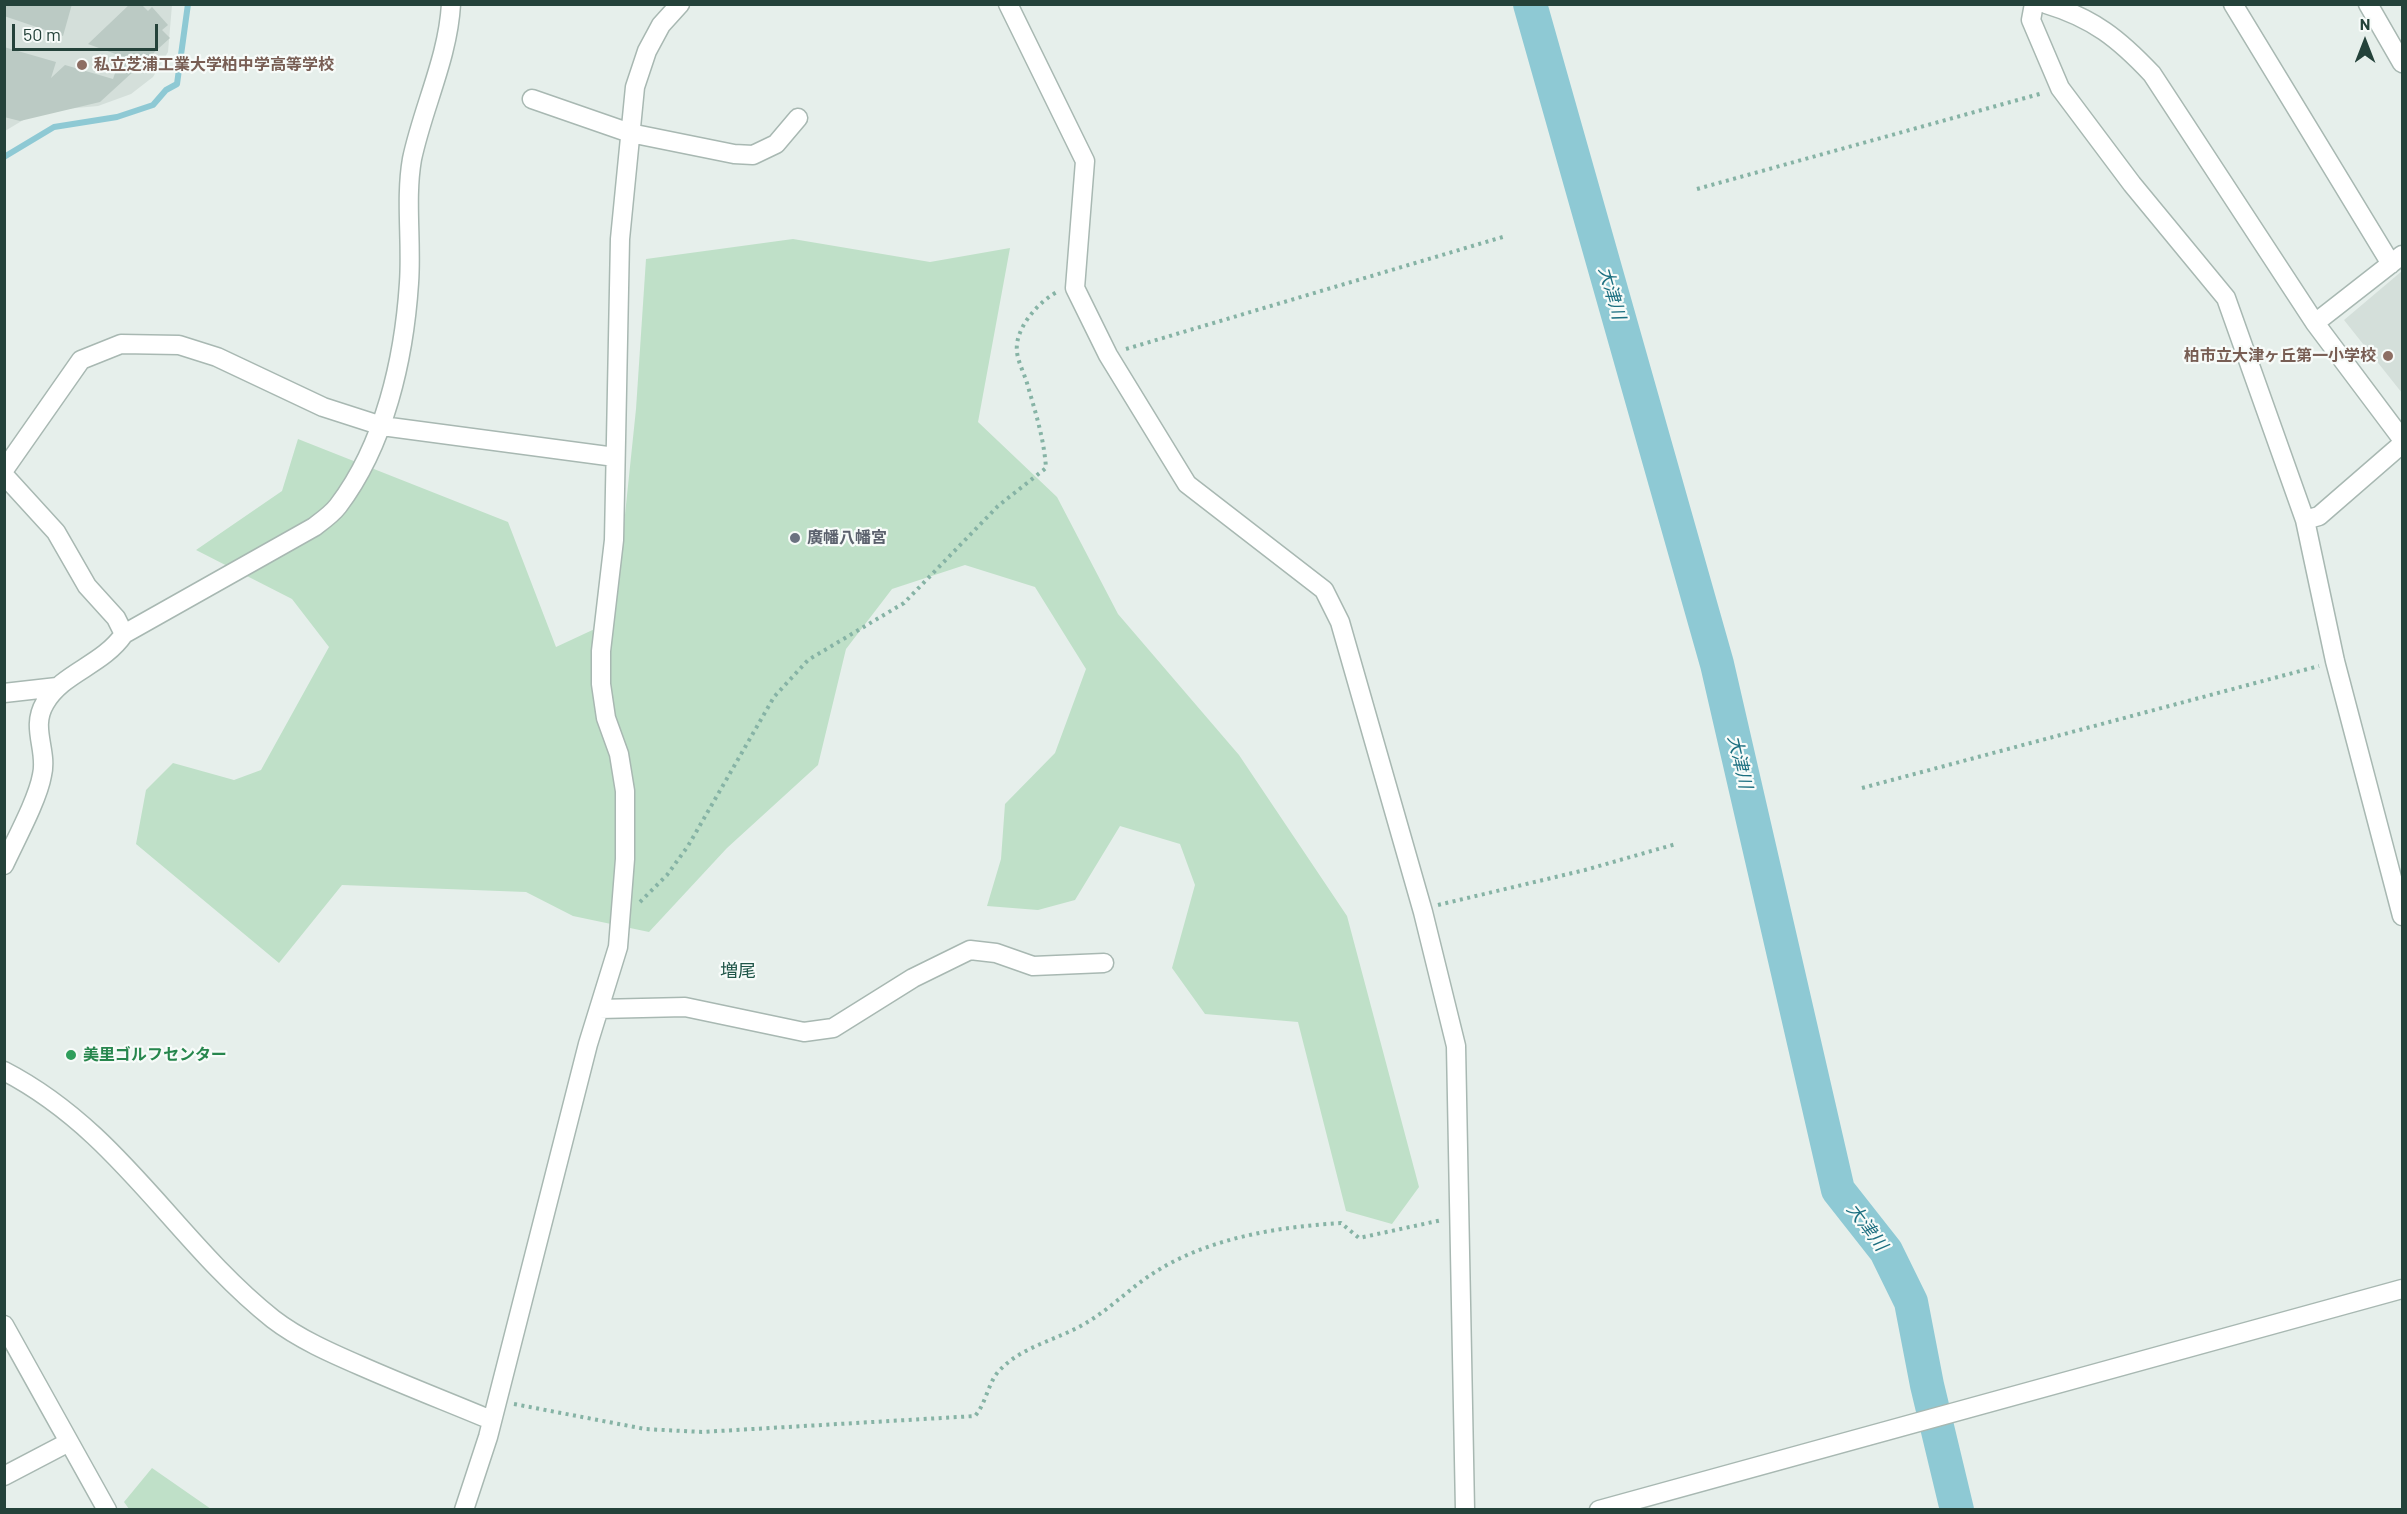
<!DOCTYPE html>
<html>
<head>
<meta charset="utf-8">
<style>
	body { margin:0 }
	#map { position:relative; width:2407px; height:1514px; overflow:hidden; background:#e6efeb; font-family:Barlow,sans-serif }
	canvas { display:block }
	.frame { position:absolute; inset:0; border:6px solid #24423a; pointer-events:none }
	.north { position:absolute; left:2335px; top:12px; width:60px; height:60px; -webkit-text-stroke:4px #f7fbf9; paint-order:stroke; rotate:0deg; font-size:16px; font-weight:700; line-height:24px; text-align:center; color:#24423a }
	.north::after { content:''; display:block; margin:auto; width:21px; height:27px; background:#24423a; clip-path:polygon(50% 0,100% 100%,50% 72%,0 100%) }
	.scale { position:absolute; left:12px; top:24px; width:146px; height:27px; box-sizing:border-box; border:3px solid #24423a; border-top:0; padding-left:8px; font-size:18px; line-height:21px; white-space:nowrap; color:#24423a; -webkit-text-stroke:4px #f7fbf9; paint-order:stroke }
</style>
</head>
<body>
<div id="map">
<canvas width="2407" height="1514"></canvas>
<div class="frame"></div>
<div class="north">N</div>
<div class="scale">50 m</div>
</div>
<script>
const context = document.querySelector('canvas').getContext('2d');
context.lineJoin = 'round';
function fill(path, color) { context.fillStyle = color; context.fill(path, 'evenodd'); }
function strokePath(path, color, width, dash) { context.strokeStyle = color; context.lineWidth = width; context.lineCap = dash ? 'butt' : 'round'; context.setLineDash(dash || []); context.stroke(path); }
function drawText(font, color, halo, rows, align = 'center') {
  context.font = font + ' Barlow,"Noto Sans JP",sans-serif'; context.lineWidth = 4.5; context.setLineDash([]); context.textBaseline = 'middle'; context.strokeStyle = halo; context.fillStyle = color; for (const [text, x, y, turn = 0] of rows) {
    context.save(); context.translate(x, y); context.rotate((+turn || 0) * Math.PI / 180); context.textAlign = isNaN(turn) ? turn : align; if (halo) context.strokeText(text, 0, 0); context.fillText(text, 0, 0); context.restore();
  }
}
const built = new Path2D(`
	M5,5H172L168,52L153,77L131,94L98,106L54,110L25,119L5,131Z
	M2402,271V393L2344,320Z`);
const green = new Path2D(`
	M793,239L930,262L1010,248L978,422L1057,497L1118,614L1239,755L1347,916L1419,1187L1392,1224L1346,1211L1298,1022L1205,1014L1172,968L1195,885L1180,844L1120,826L1075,900L1038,910L987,906L1001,859L1005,804L1055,753L1086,669L1035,587L965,565L892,589L846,649L818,765L727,848L649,932L573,916L526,892L342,885L279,963L136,844L146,790L173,763L234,780L261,770L329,647L292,599L196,550L282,491L298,439L508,522L556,647L614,620L636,409L646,259Z
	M152,1468L211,1509H129L124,1502Z`);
const stream = new Path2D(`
	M4,157L54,127L117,117L153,105L166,90L177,84L188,4`);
const river = new Path2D(`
	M1530,4L1717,664L1838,1190L1886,1251L1911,1302L1927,1385L1957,1510`);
const building = new Path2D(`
	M4,4H72L63,36L4,16Z
	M130,4H141L148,11L152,7L168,25L162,30L170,38L100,102L20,121L4,117V47L56,62L51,78L65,65L113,79L121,56L88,44Z`);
const path = new Path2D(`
	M1697,189L2043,93
	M1126,349L1506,236
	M1862,788L2319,666
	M640,902L667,875L688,846L774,697L808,660L904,603L998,506L1046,468C1044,438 1035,411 1027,383C1024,373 1018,362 1017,352C1014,328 1040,300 1059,291
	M1438,905L1585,870L1676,844
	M514,1404L645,1429L702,1432L975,1416C986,1403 988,1384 998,1372C1021,1346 1058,1340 1086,1323C1110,1309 1129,1289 1152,1274C1207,1238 1277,1227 1341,1223L1359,1238L1442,1220`);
const minor = new Path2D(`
	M1008,4L1085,161L1075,288L1108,355L1187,484L1324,590L1340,622L1423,912L1456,1046L1465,1510
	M2034,4L2031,20L2060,88L2132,184L2226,298L2305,520L2335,661L2402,916
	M2046,4C2093,18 2119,39 2152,74L2315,323L2402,439
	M2233,4L2391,264
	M2368,4L2402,63
	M532,99L630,133L734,154L753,155L776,144L798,118
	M2315,323L2402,255
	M4,470L81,360L121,344L179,345L217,357L323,407L382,426L615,457
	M4,475L56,532L87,586L116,618L124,634
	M2305,520L2319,516L2402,444
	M4,693L57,687
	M4,865C15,841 38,799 42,775C48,750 30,728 45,703C63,672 102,666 124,634L314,527C322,521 332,514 338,506C385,444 404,359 409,283C412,242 405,199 412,159C423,107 448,58 451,4
	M599,1009L685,1007L804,1032L833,1028L913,978L970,950L996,953L1033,966L1104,963
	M4,1071C120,1131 175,1241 273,1319C299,1339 331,1353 361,1366C404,1385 448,1402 491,1420
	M4,1325L107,1510
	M4,1476L69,1442
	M464,1510L488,1437L588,1044L618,947L625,859V791L619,754L606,718L601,684V651L614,540L620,239L635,87L647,51L661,25L680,4
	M1599,1510L2402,1289`);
const markers = [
	[82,65,6,"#8d6e63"],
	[2388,356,6,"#8d6e63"],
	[795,538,6,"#6b7280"],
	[71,1055,6,"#2e9e5b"]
];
const educationNames = [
	["私立芝浦工業大学柏中学高等学校",94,65],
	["柏市立大津ヶ丘第一小学校",2376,356,"right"]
];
const worshipNames = [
	["廣幡八幡宮",807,538]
];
const leisureNames = [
	["美里ゴルフセンター",83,1055]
];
const waterNames = [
	["大津川",1612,293,74],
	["大津川",1740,762,77],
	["大津川",1867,1227,53]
];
const neighbourhoodNames = [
	["増尾",738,971]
];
fill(built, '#d4dfda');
fill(green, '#bfe0c8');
strokePath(stream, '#8ec9d4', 6);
strokePath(river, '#8ec9d4', 34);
fill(building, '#bbcac4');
strokePath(minor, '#a8b8b2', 21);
strokePath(path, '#86b3a5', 4, [3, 4.5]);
strokePath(minor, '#fff', 18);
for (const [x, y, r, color] of markers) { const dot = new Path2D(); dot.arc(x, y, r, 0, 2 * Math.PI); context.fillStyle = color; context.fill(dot); strokePath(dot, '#f7fbf9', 2); }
drawText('bold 16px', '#785e54', '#f7fbf9', educationNames, 'left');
drawText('bold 16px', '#5b616d', '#f7fbf9', worshipNames, 'left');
drawText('bold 16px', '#27864d', '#f7fbf9', leisureNames, 'left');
drawText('italic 18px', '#1c6f80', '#f7fbf9', waterNames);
drawText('18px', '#1f5548', '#f7fbf9', neighbourhoodNames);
</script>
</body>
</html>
